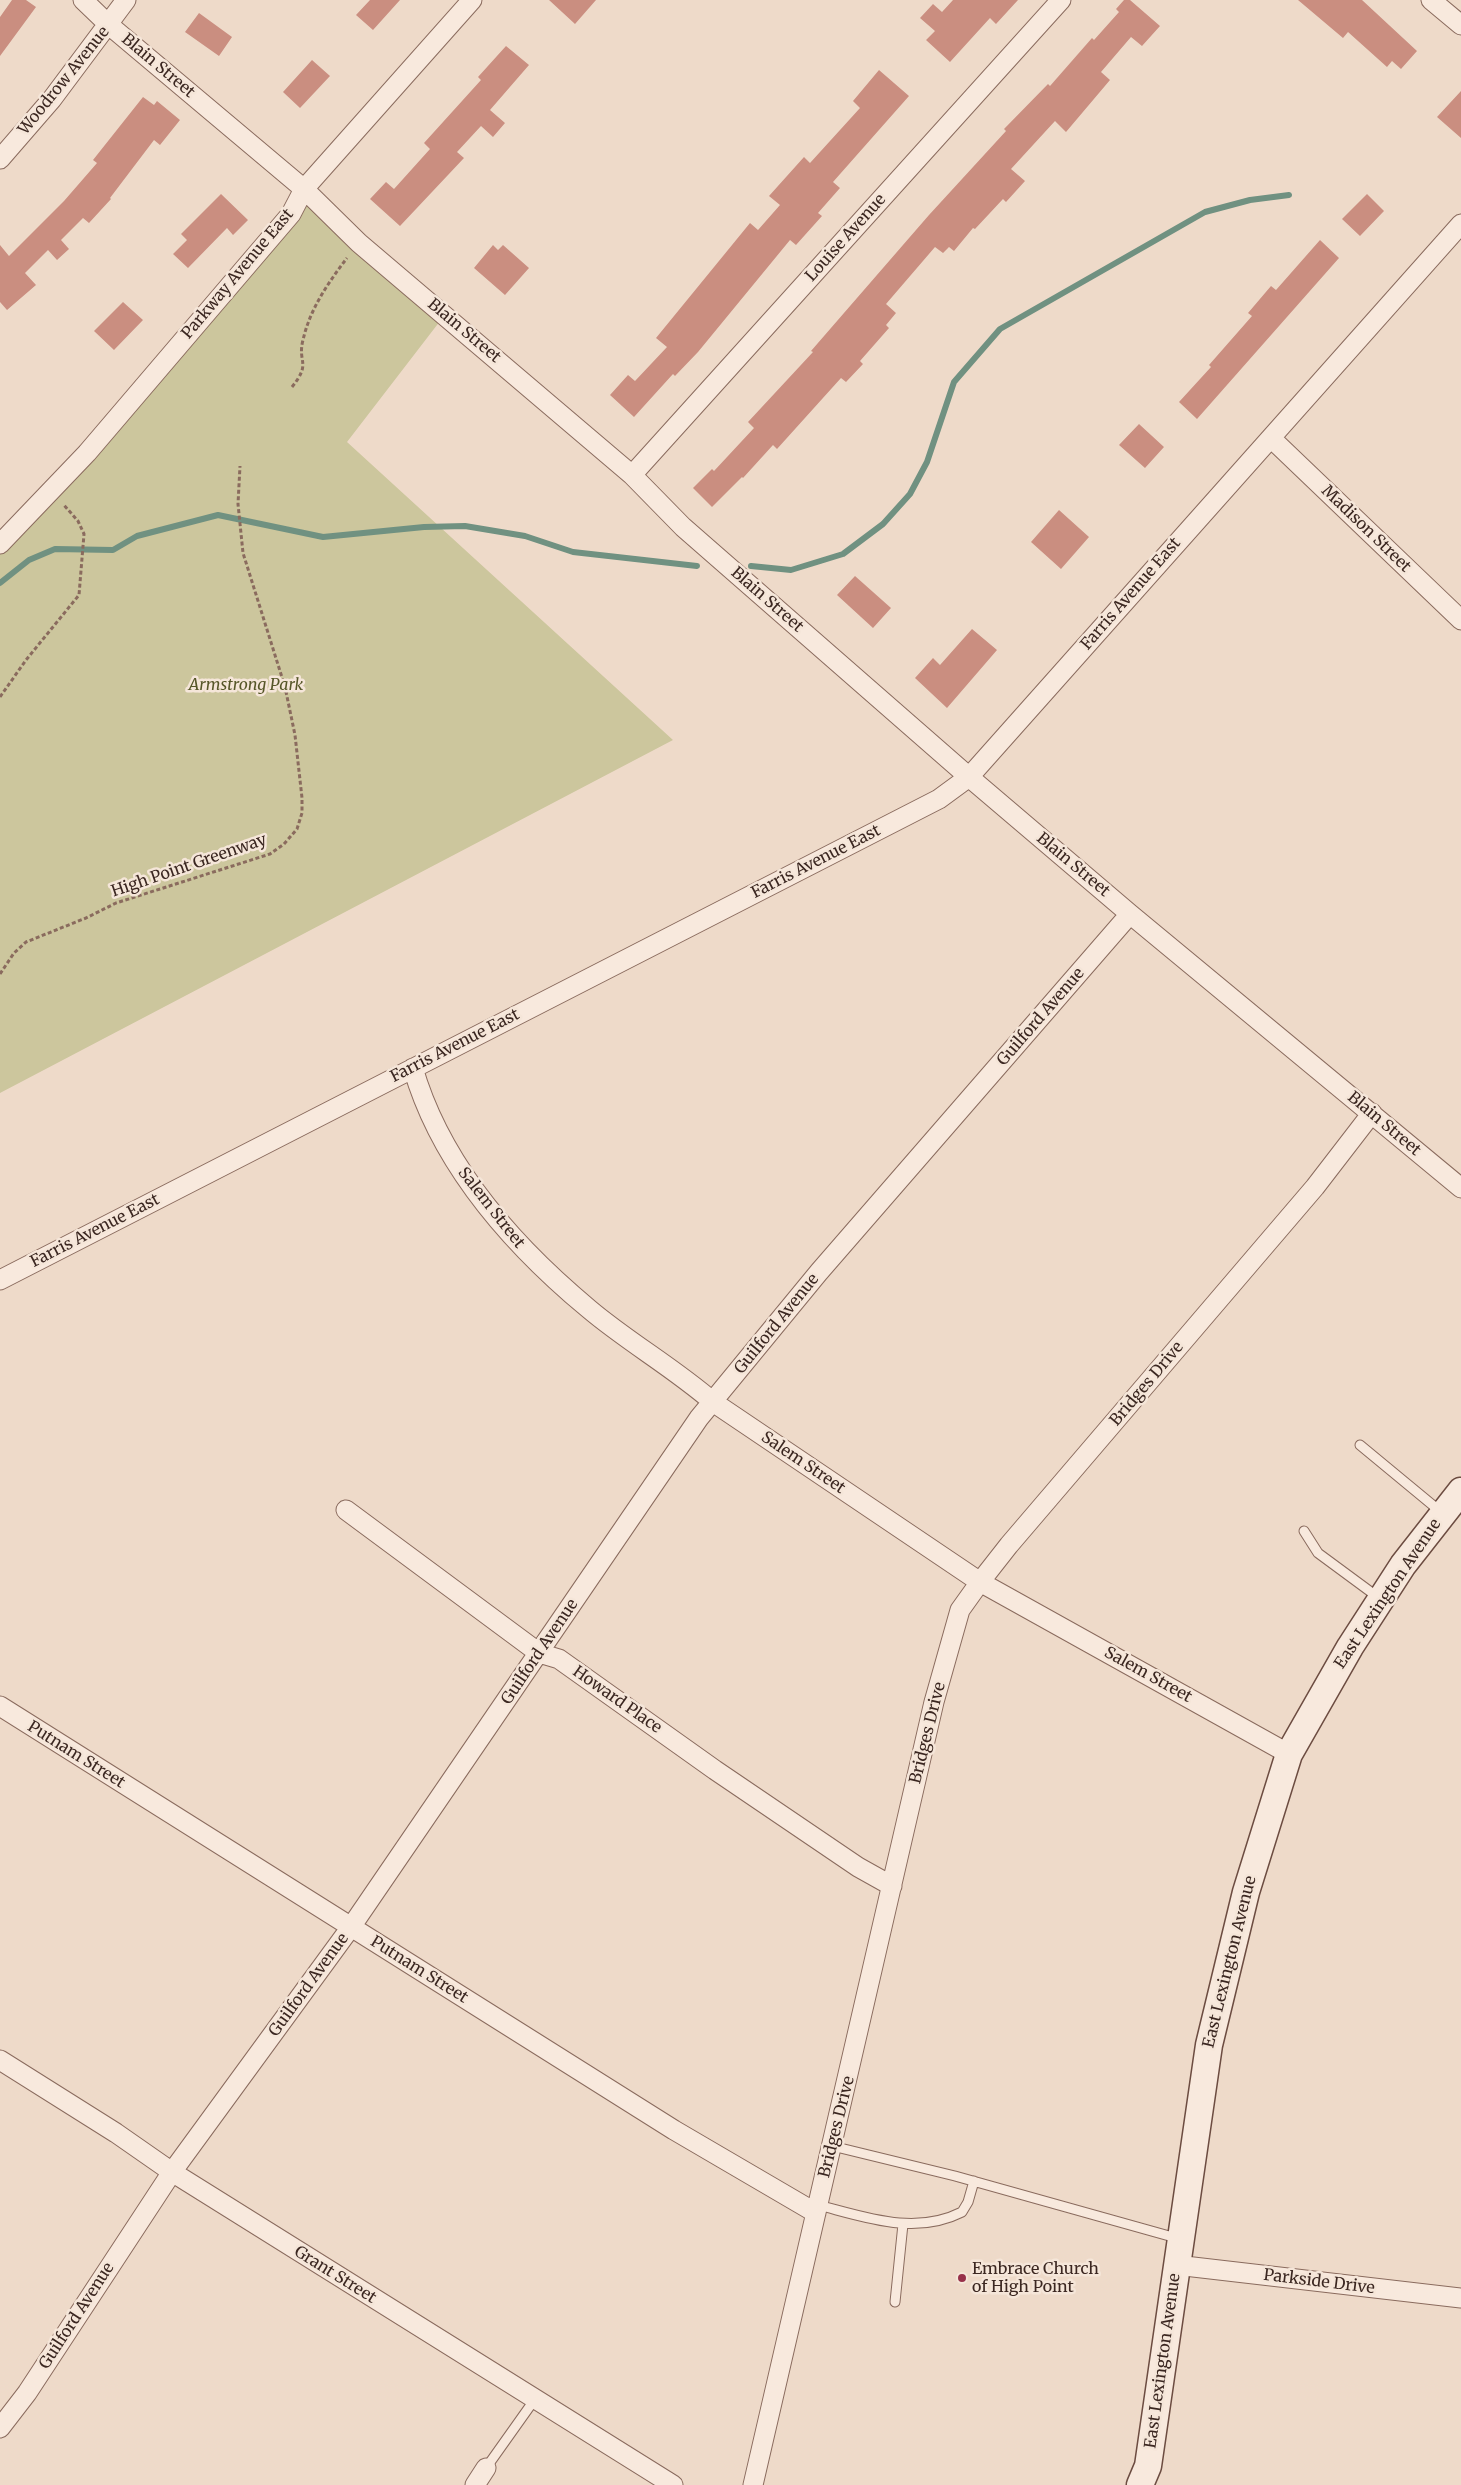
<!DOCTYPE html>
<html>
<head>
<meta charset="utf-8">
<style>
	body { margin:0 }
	canvas { display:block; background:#eedac9 }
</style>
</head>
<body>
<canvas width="1461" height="2485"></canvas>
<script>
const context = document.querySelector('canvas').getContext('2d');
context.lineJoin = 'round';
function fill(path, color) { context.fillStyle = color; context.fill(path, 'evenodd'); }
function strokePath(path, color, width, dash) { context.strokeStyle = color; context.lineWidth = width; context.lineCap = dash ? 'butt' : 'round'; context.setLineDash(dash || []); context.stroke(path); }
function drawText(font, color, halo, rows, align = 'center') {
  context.font = font + ' Merriweather,serif'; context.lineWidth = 5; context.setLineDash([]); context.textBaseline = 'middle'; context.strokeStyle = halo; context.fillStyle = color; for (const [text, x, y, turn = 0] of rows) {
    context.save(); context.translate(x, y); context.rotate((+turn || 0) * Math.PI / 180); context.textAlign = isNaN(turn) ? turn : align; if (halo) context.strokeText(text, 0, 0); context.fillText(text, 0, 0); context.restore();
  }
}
const green = new Path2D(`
	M304,189L447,312L347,442L673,740L0,1093V544Z`);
const stream = new Path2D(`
	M751,566L791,570L843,554L883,524L910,494L927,462L954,382L1000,329L1205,212L1250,200L1289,195
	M0,583L29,560L55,549L113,550L137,536L218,515L323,537L424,527L465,526L525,536L573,552L697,566`);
const building = new Path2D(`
	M12,0H26L36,7L0,56V17Z
	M370,0H400L373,30L356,15Z
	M549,0H596L575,24Z
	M953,0H1018L996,24L990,18L950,62L926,40L935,31L920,18L933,4L942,12Z
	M1124,0H1130L1160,26L1142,46L1131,37L1101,72L1110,80L1066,132L1055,121L1011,169L1025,181L1006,202L1003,199L975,229L973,228L954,251L949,247L943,253L935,247L886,304L896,313L886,325L889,328L860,361L863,364L846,382L841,378L777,449L773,445L743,478L742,477L712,507L693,488L712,469L714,471L754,428L748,422L813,352L811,351L929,215L1006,131L1004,129L1048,84L1050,86L1092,38L1094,40L1119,12L1116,9Z
	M1298,0H1362L1417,51L1401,69L1392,61L1387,67L1348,32L1343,38Z
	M199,13L232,37L219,56L185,32Z
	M506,46L529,65L490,110L505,123L493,137L481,126L457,152L464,158L400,226L370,199L386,182L394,189L430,149L424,143L481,80L478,77Z
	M312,60L330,76L300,108L283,92Z
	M879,70L909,96L833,182L840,188L818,213L822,216L796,245L790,240L698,352L675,376L673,374L634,417L610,395L628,375L635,381L667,347L656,338L750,223L758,230L780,205L769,196L804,157L810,163L860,108L853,101Z
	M1461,91V138L1437,117Z
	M143,97L154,105L157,101L180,120L160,145L154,140L110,198L111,199L89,223L83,218L61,240L69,249L57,260L48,250L25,273L36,285L7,310L0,302V245L9,256L64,201L97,163L93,160Z
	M221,194L248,220L233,235L227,228L188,268L173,254L187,240L181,234Z
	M1367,194L1384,211L1360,236L1342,219Z
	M1320,240L1339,258L1197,419L1179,402L1211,367L1209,365L1252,316L1248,313L1271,286L1276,290Z
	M493,245L498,250L503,245L529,268L505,295L474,268Z
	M123,302L143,320L114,350L94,331Z
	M1139,424L1164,447L1145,468L1119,445Z
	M1059,510L1089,537L1061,569L1031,542Z
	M855,576L891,608L873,628L837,595Z
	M972,629L997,650L947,708L915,678L933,658L940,665Z`);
const path = new Path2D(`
	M292,387C312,362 297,363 303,340C310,309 328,283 347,258
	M0,697L26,660L79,595L84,534L78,521L63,504
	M0,974L14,953L26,942L86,918L116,903L270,854L284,844L297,829L302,813V798L295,735L285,687L243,553L238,504L240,466`);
const service = new Path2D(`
	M1360,1445L1441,1512
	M1304,1531L1318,1553L1379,1598
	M832,2146L955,2176L1180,2239
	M818,2205C865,2217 915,2236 962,2212L968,2202L974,2181
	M895,2302L903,2224
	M486,2468L535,2399`);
const minor = new Path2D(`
	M83,0L109,25L304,189L359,243L632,475L683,527L969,777L1130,914L1461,1188
	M1431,0L1461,25
	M0,159L52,99L126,0
	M1272,439L1461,620
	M632,475L1061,0
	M0,544L87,453L291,214L304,189L472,0
	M413,1068C441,1165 512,1245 589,1309C628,1342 674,1368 713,1402L980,1582L1289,1754
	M0,1280L939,799L969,777L1461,224
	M346,1510L539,1653L559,1659L715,1770L858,1867L892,1886
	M0,1706L674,2130L816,2213
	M0,2060L116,2133L172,2172L673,2485
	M1176,2265L1461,2298
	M0,2428L27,2393L172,2172L351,1927L699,1418L819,1272L1130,914
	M475,2485L486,2468
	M753,2485L934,1702L960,1610L980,1582L1009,1545L1315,1187L1372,1113`);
const secondary = new Path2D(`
	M1140,2485L1148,2466L1209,2045L1246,1892L1289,1754L1350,1647L1403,1565L1461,1491`);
const markers = [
	[962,2278,5,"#973049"]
];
const streetNames = [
	["Blain Street",158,66,40],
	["Woodrow Avenue",64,81,-51],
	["Louise Avenue",846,238,-48],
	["Parkway Avenue East",238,274,-50],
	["Blain Street",464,331,40],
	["Madison Street",1366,529,44],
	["Farris Avenue East",1131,594,-49],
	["Blain Street",767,600,41],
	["Farris Avenue East",816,862,-27],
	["Blain Street",1073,865,40],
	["High Point Greenway",189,866,-19],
	["Guilford Avenue",1041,1017,-49],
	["Farris Avenue East",455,1046,-27],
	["Blain Street",1384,1124,40],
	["Salem Street",491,1208,52],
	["Farris Avenue East",95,1231,-27],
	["Guilford Avenue",777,1324,-51],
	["Bridges Drive",1147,1384,-50],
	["Salem Street",803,1463,34],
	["East Lexington Avenue",1388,1594,-56],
	["Guilford Avenue",540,1652,-56],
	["Salem Street",1148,1675,29],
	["Howard Place",617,1700,35],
	["Bridges Drive",928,1733,-76],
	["Putnam Street",76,1755,32],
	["East Lexington Avenue",1230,1962,-76],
	["Putnam Street",419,1970,32],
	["Guilford Avenue",309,1985,-54],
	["Bridges Drive",837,2127,-76],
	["Grant Street",335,2275,32],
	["Parkside Drive",1319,2282,7],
	["Guilford Avenue",77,2316,-57],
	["East Lexington Avenue",1163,2361,-82]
];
const parkNames = [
	["Armstrong Park",246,685]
];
const poiNames = [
	["Embrace Church",972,2269],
	["of High Point",972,2287]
];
fill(green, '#ccc69d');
strokePath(stream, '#709181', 6);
fill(building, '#ca8e80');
strokePath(service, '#8a6b5e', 11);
strokePath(minor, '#8a6b5e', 21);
strokePath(secondary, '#6c4c41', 29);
strokePath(path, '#8a6b5e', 3, [4, 2.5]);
strokePath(service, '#f8e9dd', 9);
strokePath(minor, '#f8e9dd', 19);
strokePath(secondary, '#f8e9dd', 26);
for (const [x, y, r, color] of markers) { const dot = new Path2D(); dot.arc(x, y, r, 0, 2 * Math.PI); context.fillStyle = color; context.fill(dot); strokePath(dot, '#f5e6d9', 2); }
drawText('16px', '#3b2721', '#f5e6d9', streetNames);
drawText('italic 16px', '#565628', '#f5e6d9', parkNames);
drawText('16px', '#3b2721', '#f5e6d9', poiNames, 'left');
</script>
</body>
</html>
